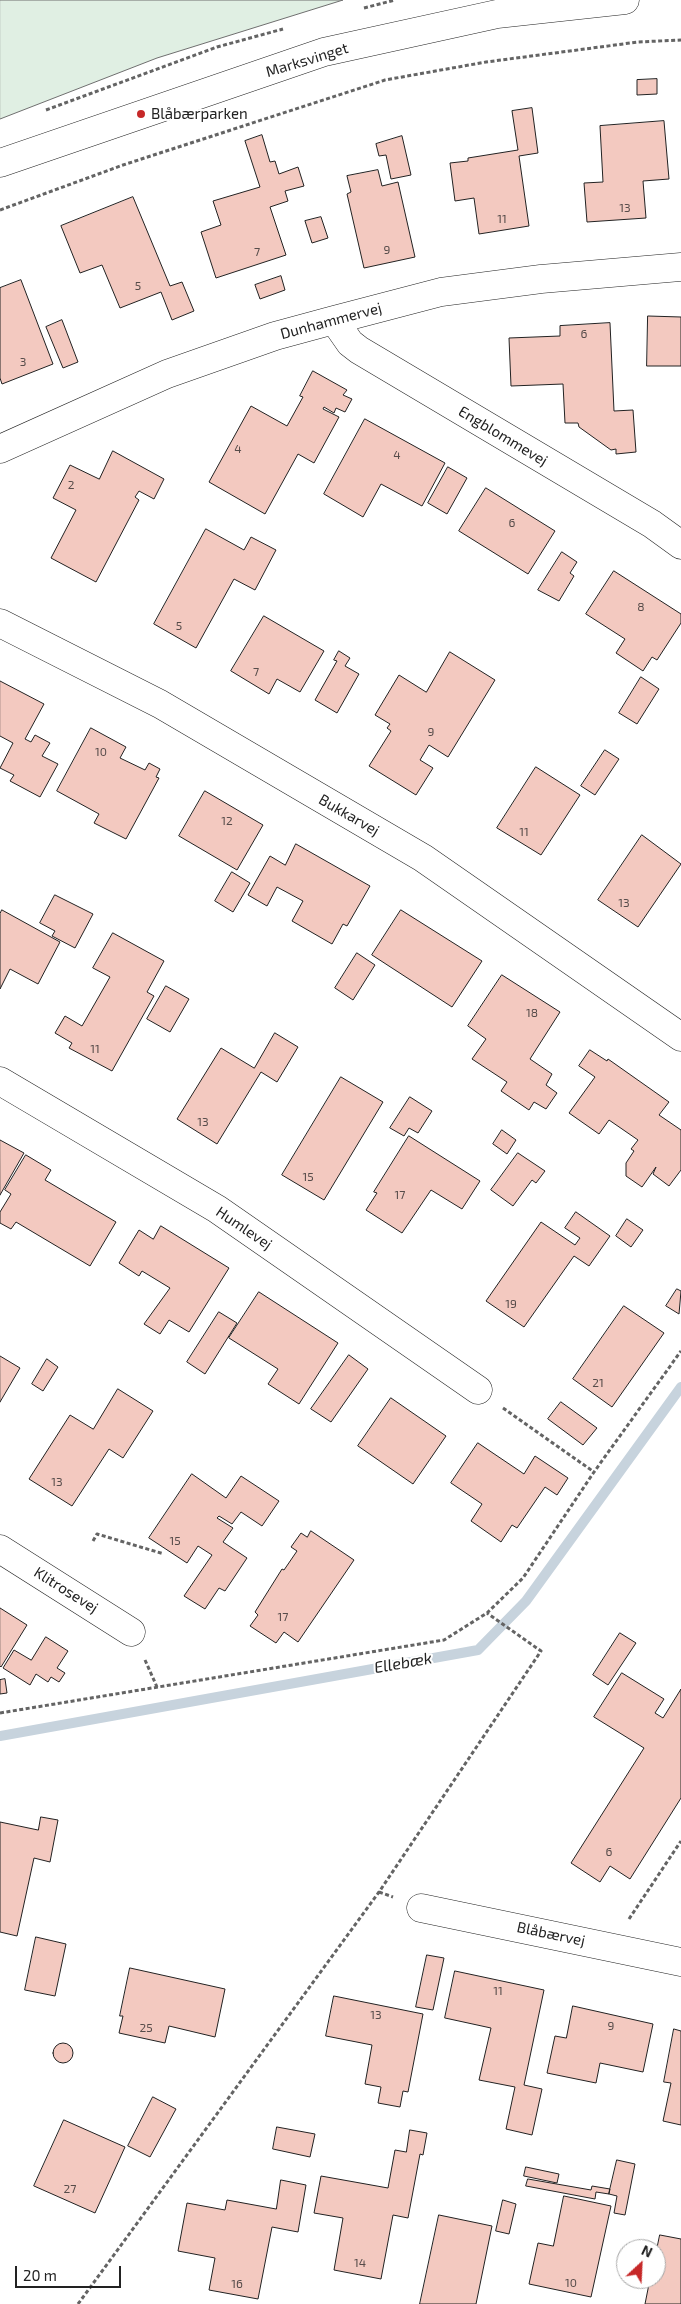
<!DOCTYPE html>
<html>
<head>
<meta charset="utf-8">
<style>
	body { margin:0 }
	#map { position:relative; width:681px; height:2304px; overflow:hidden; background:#fff; font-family:"Exo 2",sans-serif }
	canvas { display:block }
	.north { position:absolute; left:616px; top:2239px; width:50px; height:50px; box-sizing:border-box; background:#fff; border:1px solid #a7a7a7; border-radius:50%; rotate:25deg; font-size:14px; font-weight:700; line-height:20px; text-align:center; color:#222 }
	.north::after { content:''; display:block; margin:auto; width:18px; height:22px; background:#c62828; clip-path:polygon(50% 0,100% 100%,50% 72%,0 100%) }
	.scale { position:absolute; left:15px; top:2266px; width:106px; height:22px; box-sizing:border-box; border:2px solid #222; border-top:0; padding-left:6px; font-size:15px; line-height:18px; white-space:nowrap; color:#222; -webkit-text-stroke:4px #fff; paint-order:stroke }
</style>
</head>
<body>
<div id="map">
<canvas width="681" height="2304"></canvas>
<div class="north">N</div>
<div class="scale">20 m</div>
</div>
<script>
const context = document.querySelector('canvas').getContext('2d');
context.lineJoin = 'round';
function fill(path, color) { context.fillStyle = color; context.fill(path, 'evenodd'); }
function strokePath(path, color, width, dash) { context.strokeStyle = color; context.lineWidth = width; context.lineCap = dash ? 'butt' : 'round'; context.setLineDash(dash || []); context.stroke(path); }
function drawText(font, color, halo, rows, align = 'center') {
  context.font = font + ' "Exo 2",sans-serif'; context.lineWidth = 4; context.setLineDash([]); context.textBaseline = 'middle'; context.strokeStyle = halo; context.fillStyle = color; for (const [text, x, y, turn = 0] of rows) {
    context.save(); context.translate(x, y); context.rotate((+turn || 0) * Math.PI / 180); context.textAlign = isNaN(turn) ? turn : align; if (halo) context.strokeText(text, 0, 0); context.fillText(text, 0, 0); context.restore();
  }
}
const green = new Path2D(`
	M0,0H343L157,58L0,119Z`);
const stream = new Path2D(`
	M0,1736L478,1650L526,1601L681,1387`);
const building = new Path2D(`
	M657,79V94L637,95V80Z
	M532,108L538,153L519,156L529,226L479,234L474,198L455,201L450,163L468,161V158L518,150L512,111Z
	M664,121L669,179L643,181L646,218L587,222L584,183L603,182L600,126Z
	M262,135L270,162L275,161L279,174L298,167L304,186L285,191L288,201L270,207L286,255L216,278L201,232L221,225L213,201L260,187L245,141Z
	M402,136L411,175L391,179L386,155L379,156L376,144Z
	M378,170L382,186L398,182L415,257L364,268L347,194L351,192L347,176Z
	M133,197L170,286L182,282L194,311L172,320L161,292L120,308L102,265L80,273L61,226Z
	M321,217L328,238L312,243L305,221Z
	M281,276L285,290L260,299L255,285Z
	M21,280L53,364L2,384L0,378V288Z
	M648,316L681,317V366H647Z
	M62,320L78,362L63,368L46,327Z
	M610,323L614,411L633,410L636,452L616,454V449L611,450L579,427L578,423H565L563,384L511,386L509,338L560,336V326Z
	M313,371L347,390L343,395L352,399L345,412L336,408L334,413L324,407L323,409L339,417L314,463L298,454L265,514L209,482L251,406L287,426L303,397L300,396Z
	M365,419L445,463L422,506L381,484L363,517L324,494Z
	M113,451L164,479L154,499L139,491L135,497L139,500L96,582L51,558L76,510L53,498L70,465L99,479Z
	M448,467L467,478L447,514L428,503Z
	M486,488L555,531L528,574L459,531Z
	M206,529L244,550L251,537L276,550L255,590L234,579L196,648L154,624Z
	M562,552L577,562L570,573L574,576L559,601L538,590Z
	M614,571L681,614V623L657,660L652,657L643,671L616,653L625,639L586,614Z
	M264,616L324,651L300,692L277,679L269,694L231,671Z
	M339,651L350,658L345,666L359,674L337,713L315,700L337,661L334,660Z
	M450,652L495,680L448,757L429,745L420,760L433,768L416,795L369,766L391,731L387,728L390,724L375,715L399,675L426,692Z
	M641,677L659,689L637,724L619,713Z
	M0,681L44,704L25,739L31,742L35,735L50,743L42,756L58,764L40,797L10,781L14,775L0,768L13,743L0,736Z
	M91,728L126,747L120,758L145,770L149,763L160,769L156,777L159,778L126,839L94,823L99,814L57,791Z
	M605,750L619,759L595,795L581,786Z
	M536,767L580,795L541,855L497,828Z
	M205,791L263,825L237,870L179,836Z
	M642,835L681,864L638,927L598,900Z
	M296,844L370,886L347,926L343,924L332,944L292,921L303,901L277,887L267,906L248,895L270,856L285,865Z
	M232,872L250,883L233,912L215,901Z
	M55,895L93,914L75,948L52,936L55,931L40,923Z
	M2,910L60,942L38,984L10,969L0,989V914Z
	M401,910L482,961L452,1007L372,955Z
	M113,933L164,961L147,992L154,996L112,1071L69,1048L72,1043L55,1033L65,1016L82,1026L110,977L93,968Z
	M357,953L375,965L353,1000L335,988Z
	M502,975L560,1012L530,1059L552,1074L546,1085L557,1093L546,1109L534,1102L529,1110L501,1091L507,1082L472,1059L486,1039L468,1026Z
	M166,986L189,999L170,1032L147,1019Z
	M275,1033L298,1047L277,1082L261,1072L217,1144L177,1119L221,1048L254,1068Z
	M590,1050L607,1061L608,1059L669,1102L659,1115L681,1130V1170L669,1186L653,1174L656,1167L642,1187L626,1176V1163L634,1151L631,1149L638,1140L609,1120L599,1134L569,1113L595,1077L579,1066Z
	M341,1077L383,1102L324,1200L282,1175Z
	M410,1097L432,1111L418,1133L409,1128L404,1136L390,1128Z
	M502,1130L516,1140L507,1154L493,1144Z
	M409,1136L480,1181L462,1209L431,1190L402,1233L366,1210L377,1193L374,1192Z
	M0,1140L24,1153L0,1195Z
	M518,1153L545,1171L536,1183L532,1180L513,1206L491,1190Z
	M26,1155L51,1170L45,1180L116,1222L90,1266L16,1222L11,1229L0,1223V1212L11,1194L5,1190Z
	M576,1212L610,1236L589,1266L574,1256L524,1327L486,1301L541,1222L575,1245L580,1238L565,1228Z
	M627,1219L643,1230L631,1247L616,1236Z
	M161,1226L229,1268L189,1332L169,1320L160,1334L144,1324L170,1288L142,1271L139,1276L119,1263L139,1230L153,1239Z
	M677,1289L681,1291L679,1314L666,1306Z
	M259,1292L338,1343L299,1404L268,1384L278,1369L229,1338Z
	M624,1306L664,1333L612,1407L573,1379Z
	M219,1312L237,1323L205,1374L187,1362Z
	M349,1355L368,1369L331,1422L311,1409Z
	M0,1356L20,1368L0,1402Z
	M47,1359L58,1367L43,1391L32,1384Z
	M118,1389L153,1411L123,1458L109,1449L72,1506L29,1479L70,1415L93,1429Z
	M391,1398L446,1436L413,1484L358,1446Z
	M561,1402L597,1428L583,1445L548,1419Z
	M478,1443L524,1474L535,1456L568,1478L557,1495L545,1487L517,1528L512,1525L501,1542L471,1521L482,1504L451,1483Z
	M192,1474L226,1498L241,1476L279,1501L262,1526L241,1512L232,1524L219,1516L217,1518L233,1528L223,1542L247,1558L225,1591L219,1588L205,1609L184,1596L212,1555L198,1546L187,1563L149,1538Z
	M311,1531L354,1560L298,1642L284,1632L276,1643L250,1626L258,1615L255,1612L282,1569L284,1570L297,1551L291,1547L301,1533L307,1537Z
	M0,1608L27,1625L1,1667L0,1666Z
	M620,1633L636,1643L608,1685L593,1675Z
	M46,1637L68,1651L57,1668L65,1673L59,1682L51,1677L48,1682L36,1674L30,1685L3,1668L14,1650L31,1660Z
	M622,1673L664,1699L655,1713L663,1718L681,1689V1798L630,1879L610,1866L600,1882L571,1863L644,1748L594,1717Z
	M5,1679L7,1693L0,1694V1680Z
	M41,1817L58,1820L50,1862L34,1858L17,1936L0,1932V1822L38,1830Z
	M36,1937L66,1944L55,1996L25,1990Z
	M427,1955L444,1958L433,2010L416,2007Z
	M130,1968L225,1989L215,2037L169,2026L165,2043L119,2033L123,2016H120Z
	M455,1971L544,1990L524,2085L542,2089L532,2135L506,2129L515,2087L479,2080L491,2028L445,2018Z
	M334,1996L423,2014L408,2092L403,2091L400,2107L378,2103L381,2087L365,2084L372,2045L326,2036Z
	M573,2006L653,2024L643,2072L600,2063L596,2083L547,2073L555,2036L566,2038Z
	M674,2029L681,2031V2125L663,2121L671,2083L664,2082Z
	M53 2053a10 10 0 1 1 20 0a10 10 0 1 1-20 0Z
	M153,2097L176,2109L150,2157L128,2146Z
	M64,2120L125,2147L95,2213L34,2186Z
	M277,2127L315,2134L310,2157L273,2149Z
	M410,2130L427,2133L423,2155L420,2154L408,2218L393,2215L381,2279L334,2270L343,2218L314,2213L321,2176L388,2188L395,2150L406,2152Z
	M617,2160L635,2164L625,2215L614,2213L617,2196L609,2194Z
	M526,2167L559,2174L557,2183L524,2176Z
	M528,2179L591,2190L592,2186L610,2189L609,2194L596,2192L595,2199L526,2186Z
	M281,2180L306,2185L298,2232L272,2227L258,2299L209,2290L215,2258L178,2251L187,2203L225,2210L227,2200L276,2209Z
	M564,2196L611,2206L591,2297L529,2284L538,2243L553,2246Z
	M503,2200L516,2204L509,2234L496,2231Z
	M439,2215L492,2226L476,2304H420Z
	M660,2235L681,2239V2304H645L650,2279H656V2253Z`);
const path = new Path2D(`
	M364,8L395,0
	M46,110L217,47L283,29
	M0,210L123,165L385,80L486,62L638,42L681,40
	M503,1408L594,1472
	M93,1541L97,1534L164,1554
	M145,1660L157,1687
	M0,1713L444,1640L487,1613L523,1578L594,1472L681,1351
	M379,1892L393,1897
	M629,1919L681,1841
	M78,2304L379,1892L541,1651L487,1613`);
const street = new Path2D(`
	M334,320L350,343L359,350L652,524L681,545
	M0,449L167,374L275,336L334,320L441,292L541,279L681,267
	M0,623L160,704L423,858L681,1037
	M0,1081L217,1209L478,1390
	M0,1549L131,1632
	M421,1908L681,1962`);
const secondary = new Path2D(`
	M0,163L324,52L497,14L625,0`);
const markers = [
	[141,114,5,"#c62828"]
];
const numberNames = [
	["13",625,208],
	["11",502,219],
	["9",387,250],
	["7",257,252],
	["5",138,286],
	["6",584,334],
	["3",23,362],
	["4",238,449],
	["4",397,455],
	["2",71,485],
	["6",512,523],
	["8",641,607],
	["5",179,626],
	["7",256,672],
	["9",431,732],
	["10",101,752],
	["12",227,821],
	["11",524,832],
	["13",624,903],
	["18",532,1013],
	["11",95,1049],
	["13",203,1122],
	["15",308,1177],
	["17",400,1195],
	["19",511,1304],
	["21",598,1383],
	["13",57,1482],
	["15",175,1541],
	["17",283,1617],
	["6",609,1852],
	["11",498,1991],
	["13",376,2015],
	["9",611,2026],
	["25",146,2028],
	["27",70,2189],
	["14",360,2263],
	["10",571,2283],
	["16",237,2284]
];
const streetNames = [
	["Marksvinget",307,60,-17],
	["Dunhammervej",331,321,-15],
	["Engblommevej",503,436,31],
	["Bukkarvej",349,815,30],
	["Humlevej",244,1228,34],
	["Klitrosevej",66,1590,32],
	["Blåbærvej",551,1934,12]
];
const poiNames = [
	["Blåbærparken",151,114]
];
const waterNames = [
	["Ellebæk",403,1663,-10]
];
fill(green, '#e0efe3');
strokePath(green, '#6f6f6f', 1);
strokePath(stream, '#c7d3dd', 10);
fill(building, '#f3c9c0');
strokePath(building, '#222', 1);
strokePath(street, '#222', 29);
strokePath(secondary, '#222', 29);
strokePath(path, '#646464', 3, [4, 2.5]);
strokePath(street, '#fff', 28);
strokePath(secondary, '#fff', 28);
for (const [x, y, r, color] of markers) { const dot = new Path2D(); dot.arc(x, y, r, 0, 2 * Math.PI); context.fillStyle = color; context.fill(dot); strokePath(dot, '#fff', 2); }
drawText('12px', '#564c4a', null, numberNames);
drawText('15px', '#222', '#fff', streetNames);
drawText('15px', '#222', '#fff', poiNames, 'left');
drawText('italic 16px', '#222', '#fff', waterNames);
</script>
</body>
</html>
